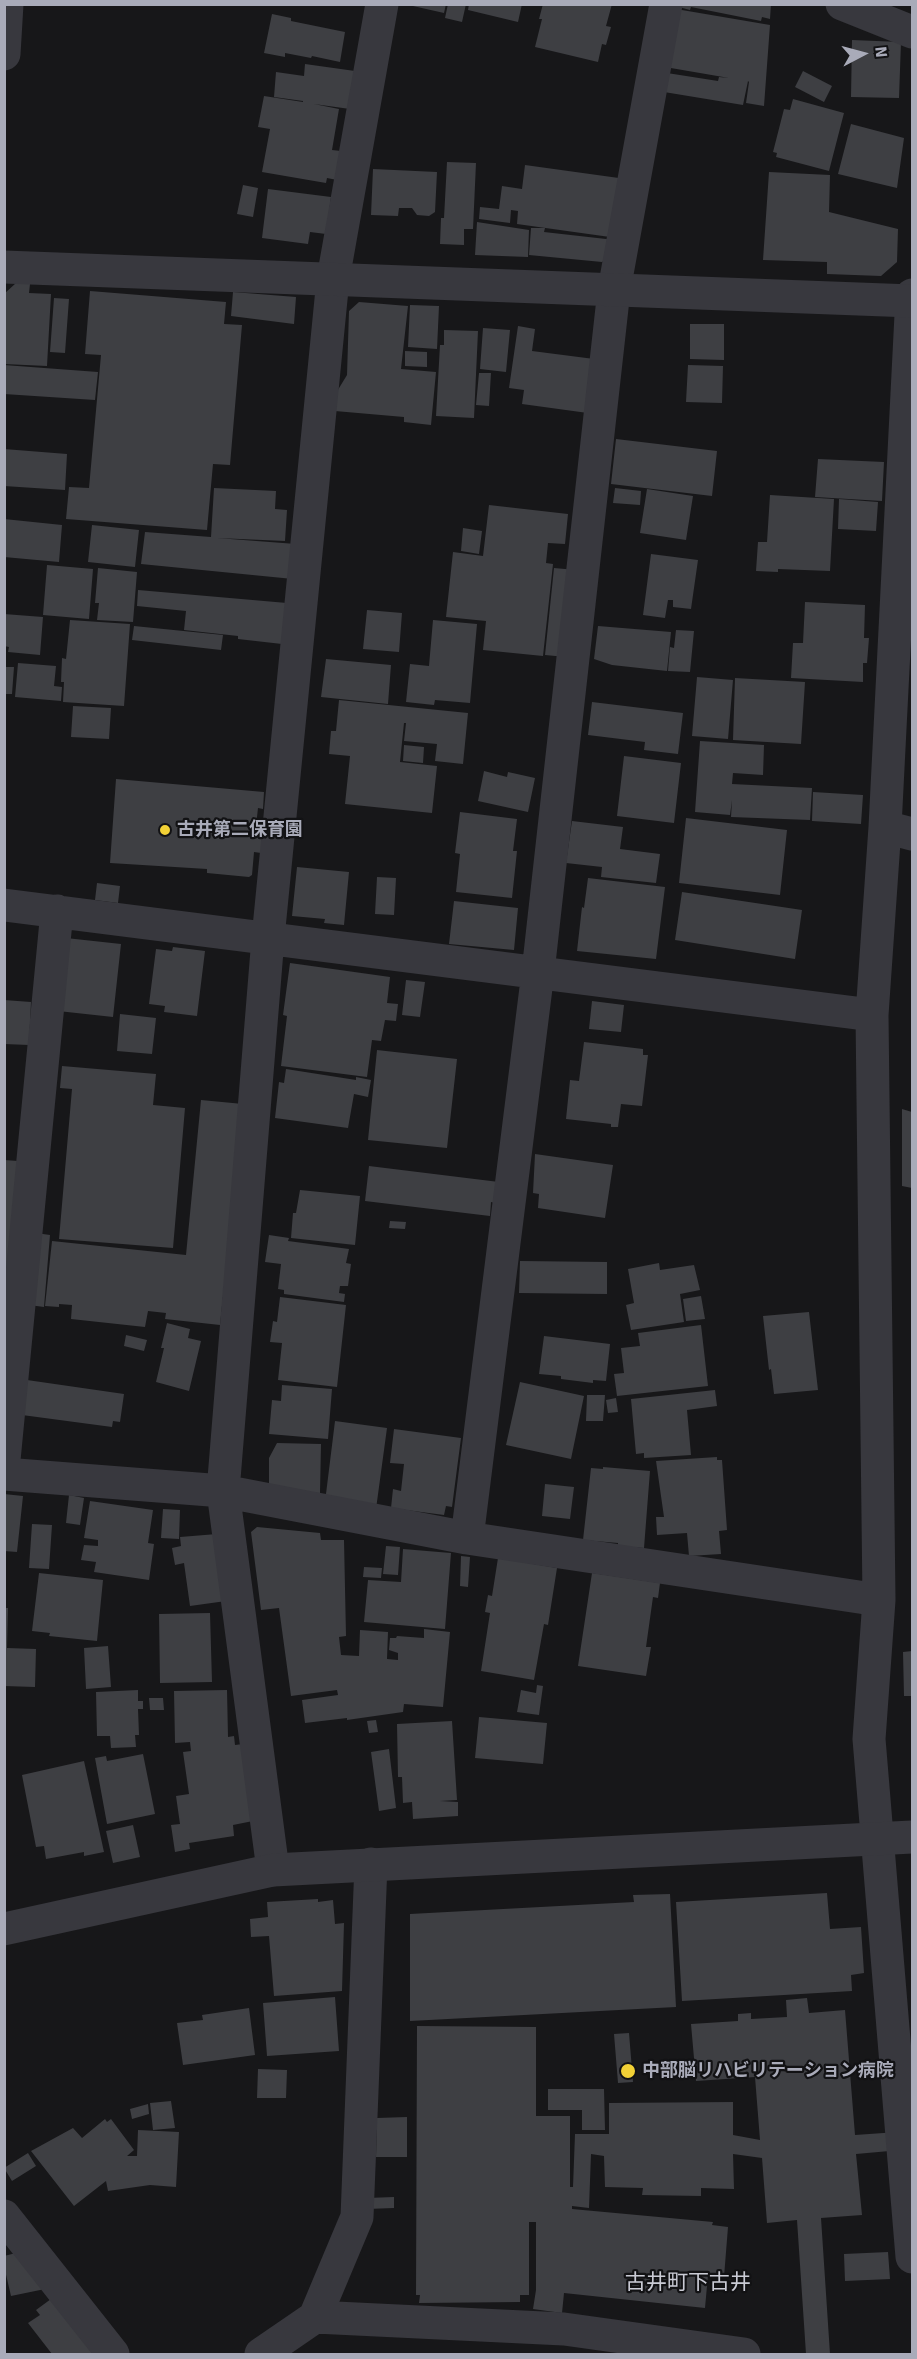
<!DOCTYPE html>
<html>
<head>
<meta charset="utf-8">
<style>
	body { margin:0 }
	#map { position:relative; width:917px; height:2359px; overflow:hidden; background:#171719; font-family:Signika,sans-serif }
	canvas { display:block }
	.frame { position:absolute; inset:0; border:6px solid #a9abb9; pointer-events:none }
	.north { position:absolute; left:833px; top:24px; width:60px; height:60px; -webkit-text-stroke:4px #121214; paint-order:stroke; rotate:84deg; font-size:16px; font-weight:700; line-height:24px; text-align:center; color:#a9abb9 }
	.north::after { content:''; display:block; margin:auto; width:21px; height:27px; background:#a9abb9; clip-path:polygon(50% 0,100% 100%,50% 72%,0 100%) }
</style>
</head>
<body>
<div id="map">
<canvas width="917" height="2359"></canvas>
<div class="frame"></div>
<div class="north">N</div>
</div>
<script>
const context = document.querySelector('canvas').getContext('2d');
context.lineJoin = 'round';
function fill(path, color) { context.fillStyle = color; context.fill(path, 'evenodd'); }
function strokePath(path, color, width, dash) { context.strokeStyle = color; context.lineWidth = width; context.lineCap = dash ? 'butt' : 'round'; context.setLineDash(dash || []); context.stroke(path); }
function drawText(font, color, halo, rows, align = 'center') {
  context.font = font + ' Signika,"Noto Sans JP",sans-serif'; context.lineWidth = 4.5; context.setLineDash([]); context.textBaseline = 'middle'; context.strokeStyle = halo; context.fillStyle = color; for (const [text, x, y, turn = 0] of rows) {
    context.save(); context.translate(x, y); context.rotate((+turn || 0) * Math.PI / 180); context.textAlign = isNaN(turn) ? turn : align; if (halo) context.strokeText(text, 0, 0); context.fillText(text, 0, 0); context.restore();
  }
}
const building = new Path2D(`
	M404,4H446L444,13Z
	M448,4H466L462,22L445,18Z
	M469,4H522L518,22L468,10Z
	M543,4H612L606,26L611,27L606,45L602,44L598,62L535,47L542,19H539Z
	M675,4H771L770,19L762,17L761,21L691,7L690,10L675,6Z
	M676,9L770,25L764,106L746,103L749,82L748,81L743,105L664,92L667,73L718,81L719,77L729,78L665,67Z
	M272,14L291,18V21L345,32L340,62L312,56L311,58L285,53V57L264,53Z
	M852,40L901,42L899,98L851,97Z
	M305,64L355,71L350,109L314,104L339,109L332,150L341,151L337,180L327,178L326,183L262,172L270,129L258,127L264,96L303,102V101L274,97L276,72L304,76Z
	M803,71L832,86L824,102L795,87Z
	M793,99L844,113L829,171L776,157L777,153L773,152L784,109L790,110Z
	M851,124L904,138L897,188L838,174Z
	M447,162L476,163L473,229H464V245L440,244L441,218H444Z
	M525,165L626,179L617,238L517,224L518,211L511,210L510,223L479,219L480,207L499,209L502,186L522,189Z
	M373,169L437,172L435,212L429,216L417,215L412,208H399L398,216L371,215Z
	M769,172L830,175L829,212L898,229L897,262L881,276L827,274V262L763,260Z
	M243,185L258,188L253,217L237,214Z
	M268,189L331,197L326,234L310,232L308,244L262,238Z
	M477,222L529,230L528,257L475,255Z
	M531,228H545L544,232L615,240L614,251L602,262L529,255Z
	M16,283L30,284L29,293L51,294L47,366L4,364V294Z
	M90,291L226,302L224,324L242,325L230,465L213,464L207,530L66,519L69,487L89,488L101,355L85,354Z
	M233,292L296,297L294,324L231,316Z
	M54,298L69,299L65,353L50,352Z
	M359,302L408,306L401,369L436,372L431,425L404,422V417L335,411L336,393L347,375L349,311Z
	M410,305L439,306L437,349L408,347Z
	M690,324H724V360L690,359Z
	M518,326L535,329L532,351L602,360L595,414L522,404L524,390L509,388Z
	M483,328L510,330L506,372L480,369Z
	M444,330L478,331L474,418L436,416L440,345H444Z
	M405,351L427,352V367L405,366Z
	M4,365L98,372L95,400L4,394Z
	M688,365L723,366L722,403L686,402Z
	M479,373H491L489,406L476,405Z
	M616,439L717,451L712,496L611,484Z
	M4,449L67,454L65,490L4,486Z
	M818,459L884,462L882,501L815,497Z
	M214,488L276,491L275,509L287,510L285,541L217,538L296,544L293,579L141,564L145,532L211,537Z
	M615,488L641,491L640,505L613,503Z
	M647,489L693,496L686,540L640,533Z
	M770,495L834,499L830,571L778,569V572L756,571L758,542H767Z
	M839,499L878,502L876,531L838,529Z
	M489,505L568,514L565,544L548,543L546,563L553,564L543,656L483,650L486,621L446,617L453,552L483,556Z
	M4,519L62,525L59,562L4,557Z
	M92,525L139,530L135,567L88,562Z
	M463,528L482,531L479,554L461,551Z
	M651,554L698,560L691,609L673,607V600H668L665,618L643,615Z
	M47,565L93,569L89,619L43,615Z
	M98,568L137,572L133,622L97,620L99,603H95Z
	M554,568L576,570L566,657L545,655Z
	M138,590L287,603L282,644L238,639V636L184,630L186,611L137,606Z
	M805,602L865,605L864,638H869L867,663H863V682L791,678L793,643H803Z
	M367,610L402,613L399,652L363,649Z
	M4,614L43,617L40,655L8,652L9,647L4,646Z
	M70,620L130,624L124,706L63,702L64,682H61L62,658L66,659Z
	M433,620L477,624L470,703L435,700L434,705L406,702L410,664L429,666Z
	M134,626L223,635L221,650L132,640Z
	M598,626L671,632L667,671L612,665L594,659Z
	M676,630L694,631L690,672L668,671L670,647L674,648Z
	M326,659L391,665L388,704L321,697Z
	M18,663L56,666L54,686L62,687L61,701L15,697Z
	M4,667H14L12,694H4Z
	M697,677L733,680L728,739L692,736Z
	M735,678L805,682L801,744L733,740Z
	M339,700L468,713L463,764L435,761L437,744L404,741L406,723H404L400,762L437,766L432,813L345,804L350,756L329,754L331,731H336Z
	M592,702L683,713L678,754L644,750L645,742L588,735Z
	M73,706L111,708L109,739L71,737Z
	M700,741L764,745L763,775L733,773L732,784L812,788L810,820L731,817L732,800L730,815L695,812Z
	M404,745L424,747L423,763L403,761Z
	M624,756L681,763L674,823L617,816Z
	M484,771L507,777L508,772L535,778L528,812L478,801Z
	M116,779L264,792L263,809L258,808L256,826L271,827L268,854L254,852L252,875L249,877L207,873V869L110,863Z
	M813,792L863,795L861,824L812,821Z
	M460,812L517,819L513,851H517L512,898L456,892L460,854L455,853Z
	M686,818L787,830L780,895L679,883Z
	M572,821L623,827L620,849L660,854L656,883L601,877L602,867L566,863Z
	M297,867L349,872L344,925L324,923L325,919L292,916Z
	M377,877L396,878L394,915L375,914Z
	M588,878L665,887L656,959L577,951L582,907L584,908Z
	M97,883L120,886L118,903L95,900Z
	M682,892L802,910L795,959L675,940Z
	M454,901L518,908L514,950L449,944Z
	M66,938L121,944L113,1017L58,1011Z
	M173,947L205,951L197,1016L164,1012L165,1006L149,1004L156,949L172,951Z
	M290,963L390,977L387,1003L398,1004L396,1021L385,1020L381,1041L372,1040L367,1077L281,1066L287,1016L283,1015Z
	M406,980L425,982L420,1017L402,1015Z
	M4,1000L31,1002L29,1045L4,1044Z
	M592,1001L624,1005L621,1032L589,1029Z
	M120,1014L156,1018L152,1054L117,1051Z
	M584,1042L643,1049V1055H648L642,1106L621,1104L618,1127H611V1124L566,1119L570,1080L579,1081Z
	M377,1050L457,1059L447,1148L368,1140Z
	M62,1066L156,1074L153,1105L185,1108L173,1248L59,1239L72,1089L60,1088Z
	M286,1069L356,1080V1077L371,1080L368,1097L354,1094L348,1128L275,1118L279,1082L284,1083Z
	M201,1100L243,1104L220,1325L165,1319L166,1313L148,1311L145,1327L71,1319L72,1305L59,1304V1307L45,1306L52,1241L186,1255Z
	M902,1109L912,1112V1188L902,1186Z
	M535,1154L613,1165L605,1218L538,1208L539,1194L533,1193Z
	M4,1160L18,1161L4,1298Z
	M369,1166L499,1182L495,1203L491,1202L490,1216L365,1201Z
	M300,1190L360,1196L355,1245L291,1238L293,1213H296Z
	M390,1221L406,1222L405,1229L389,1228Z
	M36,1233L50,1235L44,1307L29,1305Z
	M269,1235L289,1238L288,1241L349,1249L346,1263L351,1264L348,1286H340L339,1293L345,1294L344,1302L284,1294V1290L278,1289L281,1264L265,1262Z
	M520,1261L607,1262V1294L519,1293Z
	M659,1263L660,1270L694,1265L700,1290L680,1294L684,1322L631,1330L626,1305L634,1303L628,1269Z
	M701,1296L705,1319L686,1321L683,1299Z
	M280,1297L346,1305L337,1387L278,1380L282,1343L270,1342L273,1321L277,1322Z
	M809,1312L818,1390L774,1394L771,1369L769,1370L763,1316Z
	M167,1323L190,1329L188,1338L201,1341L189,1391L156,1382L164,1348H161Z
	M701,1325L708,1386L617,1396L614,1374L624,1373L621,1348L640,1346L638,1333Z
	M126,1335L147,1340L144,1351L124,1346Z
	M544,1336L610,1344L606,1381L593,1380V1383L561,1379V1376L539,1374Z
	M27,1380L124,1394L120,1422L113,1421L112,1427L22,1415Z
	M520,1382L584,1396L571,1459L506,1445Z
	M282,1385L332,1389L328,1439L269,1434L272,1400L281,1401Z
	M715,1390L717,1406L687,1410L691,1455L644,1458V1453L636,1454L631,1399Z
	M587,1395H605L603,1421H586Z
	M616,1398L618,1412L608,1413L606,1400Z
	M335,1421L387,1428L376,1509L325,1502Z
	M394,1429L461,1438L452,1507L446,1506L444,1515L391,1508L393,1489L401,1491L404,1464L390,1463Z
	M277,1443L321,1444L320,1493L269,1492V1458Z
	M717,1457V1460H722L727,1530L719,1531L721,1554L689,1556L687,1533L657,1535L656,1517H664L656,1461Z
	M603,1467L650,1471L644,1548L618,1546V1543L583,1540L591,1468L603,1469Z
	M545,1484L574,1487L570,1519L542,1516Z
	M4,1494L23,1496L17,1552L4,1551Z
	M69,1495L84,1498L80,1525L66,1523Z
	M90,1501L153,1510L148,1543L154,1544L149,1580L94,1572L96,1562L81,1560L84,1545L98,1546V1540L84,1538Z
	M163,1509L180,1510L179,1539L161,1538Z
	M32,1524L52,1525L49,1569L29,1568Z
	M257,1527L320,1533L321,1540H344L346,1636L339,1637L341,1655L359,1656L360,1630L388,1632L387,1659L398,1660V1653L389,1650L390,1638H396L397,1636L424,1638V1629L450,1632L443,1707L404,1704L403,1712L347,1720V1718L305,1723L302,1700L338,1695L337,1690L291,1696L279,1608L261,1610L251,1532Z
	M217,1534L226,1601L190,1606L184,1563L175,1565L172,1548L181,1546L180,1537Z
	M386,1546L400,1547L398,1575L383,1574Z
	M403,1549L451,1553L445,1629L364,1622L368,1580L401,1582Z
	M461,1556L470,1557L468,1587L460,1586Z
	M498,1558L557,1568L548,1625L544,1624L534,1680L481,1671L490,1613L485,1612L488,1595L492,1596Z
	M364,1567L382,1568L381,1578L363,1577Z
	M39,1573L103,1580L97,1641L49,1636L50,1633L32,1631Z
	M592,1573L660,1583L658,1598L653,1597L646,1647H651L646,1676L578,1666Z
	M4,1608H8L7,1648L36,1649L35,1687L4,1686Z
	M210,1613L212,1682L160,1683L159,1614Z
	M108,1646L111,1687L86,1689L84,1648Z
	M912,1651V1696H904L903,1652Z
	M537,1685L543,1686L539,1715L517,1712L521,1690L536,1693Z
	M138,1690V1701H143V1709H138L139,1735H135L136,1747L111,1748L110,1736H97L96,1692Z
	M227,1690L228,1737L234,1736L235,1745L243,1744L253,1821L233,1825L234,1836L189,1843L190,1849L175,1852L171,1825L180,1824L176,1796L189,1794L183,1752L191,1751L190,1742L175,1743L174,1691Z
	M149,1698H163L164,1710H150Z
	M479,1717L547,1723L543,1764L475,1758Z
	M376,1720L378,1732L369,1733L367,1721Z
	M452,1721L457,1800L440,1801L458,1802V1816L413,1819L412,1802L403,1803L402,1777H398L397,1724Z
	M389,1749L396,1808L379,1811L371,1752Z
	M143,1754L155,1814L107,1824L95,1758L106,1756L107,1761Z
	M84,1761L104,1852L84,1856V1852L46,1859L44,1846L36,1847L22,1775Z
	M133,1825L140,1857L113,1863L106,1831Z
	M827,1893L830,1929L861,1927L864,1973L851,1975L852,1991L682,2001L676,1902Z
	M670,1894L676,2007L410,2021V1914L634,1902L633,1895Z
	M318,1899V1902L333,1900L335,1924L344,1923L342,1991L274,1996L269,1936L251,1937L250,1919L268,1917L267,1902Z
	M335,1997L339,2051L267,2056L263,2003Z
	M807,1998L809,2013L845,2010L855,2135L912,2131V2149L856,2154L862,2215L821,2218L830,2354H806L797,2220L767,2223L762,2158L733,2154L734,2189L701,2188V2196L642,2195L643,2188L605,2187L604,2156L591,2154L589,2208L572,2206V2209L713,2222L712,2225L728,2227L724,2277L708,2275L705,2308L564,2293L562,2313L533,2309L536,2290V2222H529V2295H520V2302L419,2303L420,2295H416L417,2026L536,2027V2116H570V2187H573L575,2134H609V2103L733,2102V2135L760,2140L755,2077L696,2081L691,2024L738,2021V2014L751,2013V2019L787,2017L786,2000Z
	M249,2008L255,2055L183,2065L177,2023L203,2020L202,2015Z
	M629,2033L633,2082L618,2083L614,2034Z
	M258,2069L287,2070L286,2098H257Z
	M548,2089H604L605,2130H582V2110H548Z
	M171,2101L175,2128L153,2130L150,2103Z
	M148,2104L149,2114L132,2119L130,2109Z
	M407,2117V2157H376L377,2118Z
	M105,2119L107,2122L111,2119L134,2150L127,2156H137L138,2130L179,2132L176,2187L150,2185L108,2191L106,2181L74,2206L31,2151L73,2128L82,2138Z
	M28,2153L36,2166L12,2181L4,2168Z
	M394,2197V2208L367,2209V2198Z
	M888,2252L890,2279L845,2281L844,2254Z
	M16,2253L45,2289L11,2296L4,2266V2256Z
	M51,2299L95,2354H52L28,2323L40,2315L36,2310Z`);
const minor = new Path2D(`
	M842,4L912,32
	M4,54L7,4
	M912,295L885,827L872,1015L879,1600L869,1739L912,2257
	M885,827L912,834
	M4,905L872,1015
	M4,1460L57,911
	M4,1474L223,1491L467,1538L879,1600
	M467,1538L538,972L614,290L666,4
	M273,1870L223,1491L268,938L333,279L382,4
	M315,2317L564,2329L744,2354
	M261,2354L315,2317L357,2217L371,1864`);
const tertiary = new Path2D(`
	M4,267L912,301
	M4,1929L273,1870L912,1837
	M4,2216L113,2354`);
const markers = [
	[165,830,6,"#f2d136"],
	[628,2071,8,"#f2d136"]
];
const poiNames = [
	["古井第二保育園",177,830],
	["中部脳リハビリテーション病院",642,2071]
];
const quarterNames = [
	["古井町下古井",688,2283]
];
fill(building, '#3e3f43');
strokePath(minor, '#38383e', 33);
strokePath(tertiary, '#38383e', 33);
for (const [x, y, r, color] of markers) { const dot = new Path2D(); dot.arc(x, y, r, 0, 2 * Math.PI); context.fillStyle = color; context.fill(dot); strokePath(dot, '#121214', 2); }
drawText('bold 18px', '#a9abb9', '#121214', poiNames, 'left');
drawText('21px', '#cacbd5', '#121214', quarterNames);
</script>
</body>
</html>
